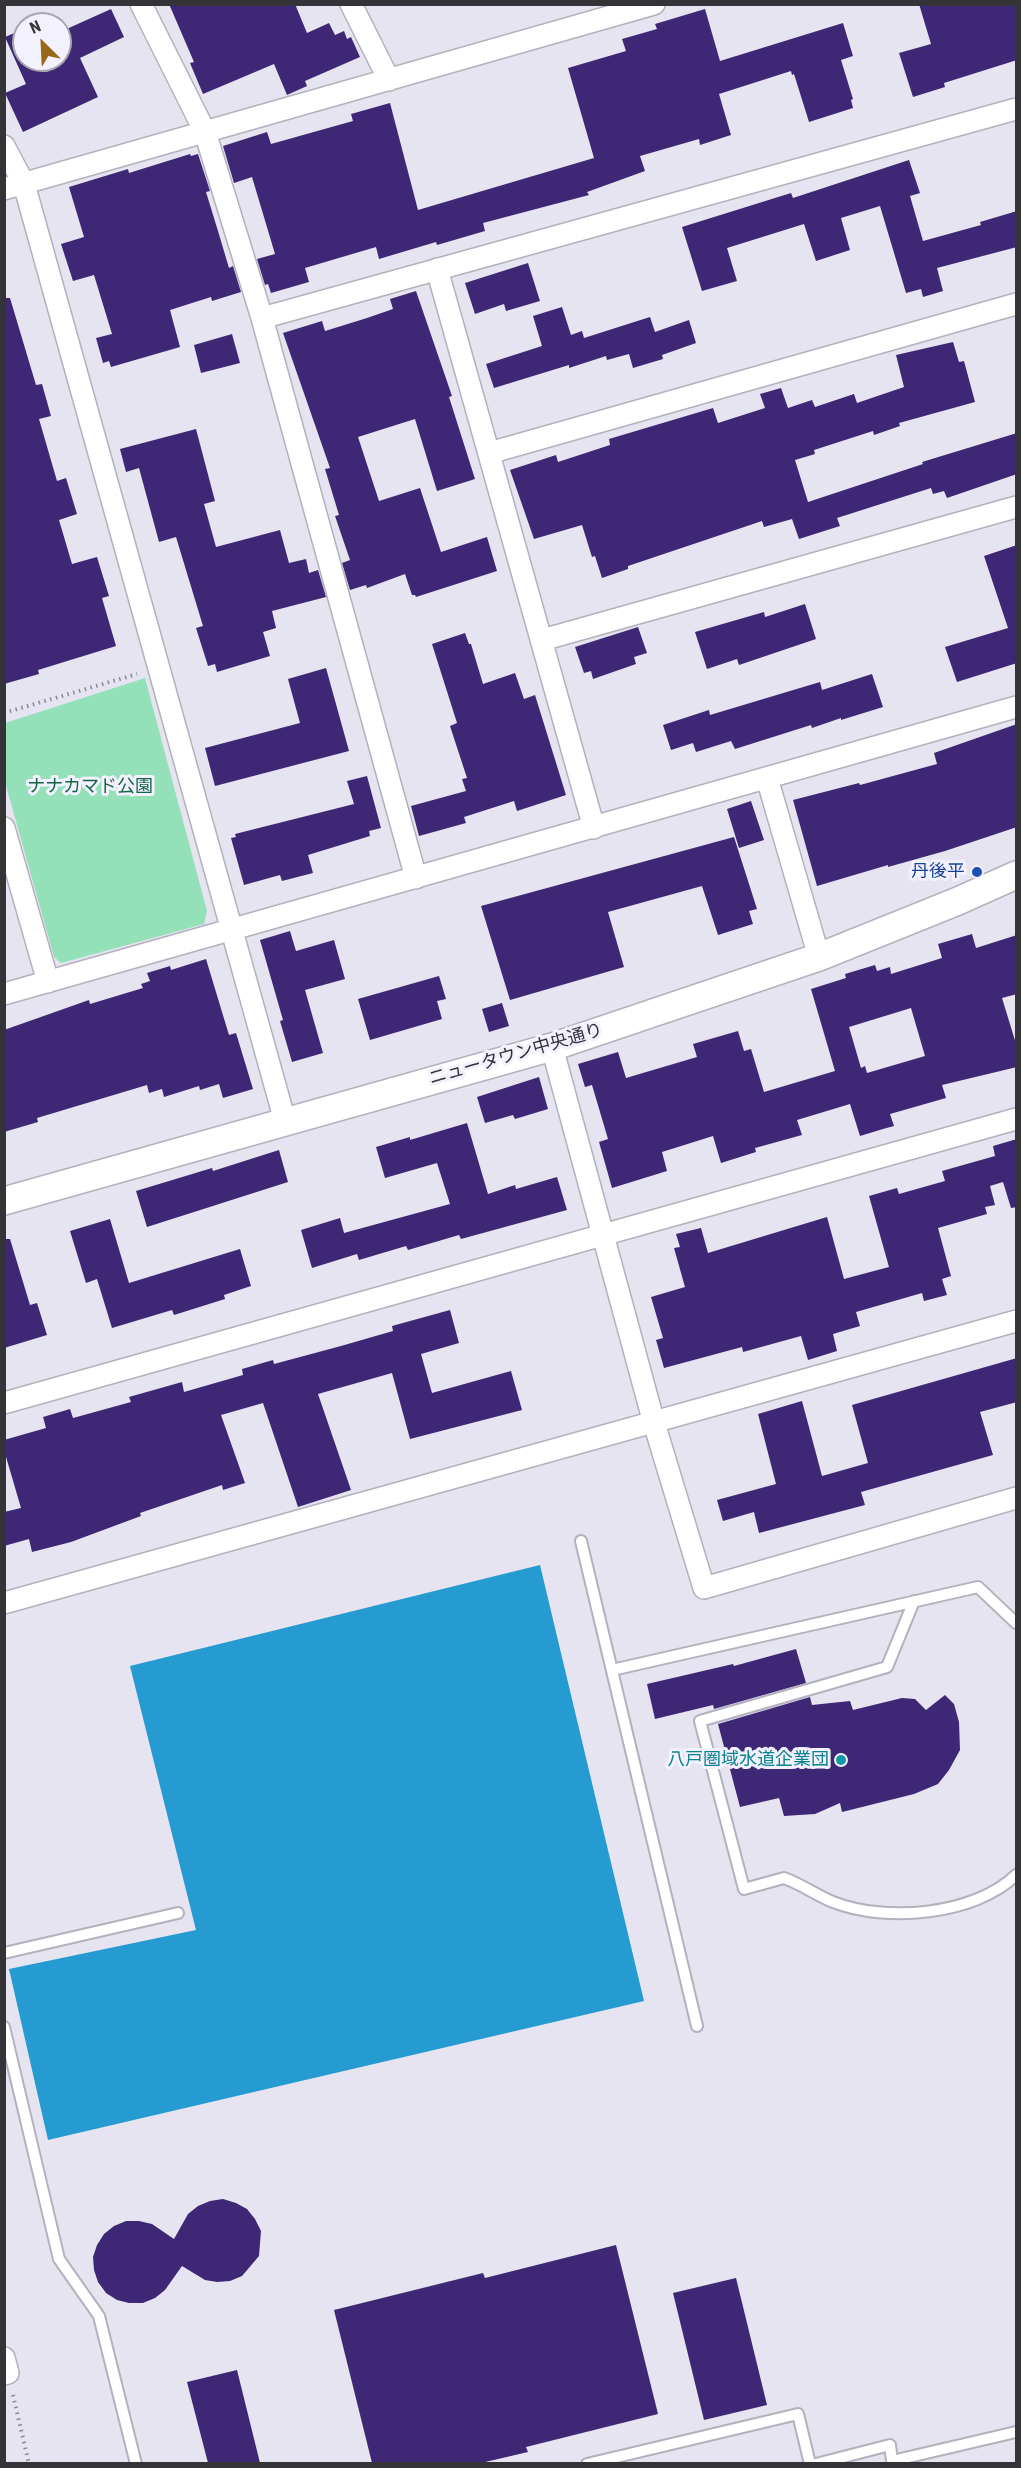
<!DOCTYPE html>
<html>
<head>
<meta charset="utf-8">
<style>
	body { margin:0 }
	#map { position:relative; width:1021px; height:2468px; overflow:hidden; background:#e6e4f0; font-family:"Roboto Condensed",sans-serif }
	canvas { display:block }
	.frame { position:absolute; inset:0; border:6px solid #343338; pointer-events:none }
	.north { position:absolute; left:12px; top:12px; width:60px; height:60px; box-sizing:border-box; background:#f3f1fe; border:2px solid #a7a5af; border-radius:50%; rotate:336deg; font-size:16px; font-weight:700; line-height:24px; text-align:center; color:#343338 }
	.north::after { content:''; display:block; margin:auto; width:21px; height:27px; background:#986819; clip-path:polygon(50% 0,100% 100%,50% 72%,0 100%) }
</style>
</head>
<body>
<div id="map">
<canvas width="1021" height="2468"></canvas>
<div class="frame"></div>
<div class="north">N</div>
</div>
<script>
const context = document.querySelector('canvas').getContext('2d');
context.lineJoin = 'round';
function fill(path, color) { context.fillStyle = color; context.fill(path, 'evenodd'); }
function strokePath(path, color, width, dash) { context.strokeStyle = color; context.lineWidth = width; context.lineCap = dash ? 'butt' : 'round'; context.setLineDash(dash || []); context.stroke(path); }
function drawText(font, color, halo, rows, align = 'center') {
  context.font = font + ' "Roboto Condensed","Noto Sans JP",sans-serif'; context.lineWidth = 6; context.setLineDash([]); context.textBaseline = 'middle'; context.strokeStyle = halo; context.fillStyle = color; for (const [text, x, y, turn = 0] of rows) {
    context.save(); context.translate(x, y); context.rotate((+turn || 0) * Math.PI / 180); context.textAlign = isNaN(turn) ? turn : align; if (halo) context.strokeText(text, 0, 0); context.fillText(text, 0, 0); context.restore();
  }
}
const green = new Path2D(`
	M145,678L207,911L204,924L61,963L54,957L5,782V723Z`);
const water = new Path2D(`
	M540,1565L644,2001L48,2140L9,1969L196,1930L130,1666Z`);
const building = new Path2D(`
	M169,4H295L307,33L329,23L335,35L344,31L347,39L351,37L360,57L305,81L307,86L287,95L274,64L203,94L190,63L194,62Z
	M919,4H1017V60L944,83L945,87L913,97L899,53L931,44Z
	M111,9L124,37L80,58L98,97L23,132L5,93L26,84L5,37L24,29V60H60V32Z
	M705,9L720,61L843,23L853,56L841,60L853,99L851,100L853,108L809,122L794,74L792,75L791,71L719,94L731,135L700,145L699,139L640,156L645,171L587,192L589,195L483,223L485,231L437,245L436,242L379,259L376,247L305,268L309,282L271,293L268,284L265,285L257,259L275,254L252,177L234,183L223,146L267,132L271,144L353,121L351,114L390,103L418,210L594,158L568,68L626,51L622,39L657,29L655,24Z
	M190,154L191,156L198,154L210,191L206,192L218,231L229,268L233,266L241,292L212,301L211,297L170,310L180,347L111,367L109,361L103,363L96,338L112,334L94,275L73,281L61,244L84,237L69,187L128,169L129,173Z
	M909,160L920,193L910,196L923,241L981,225L980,222L1017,211V247L937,268L943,291L923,297L921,289L906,293L880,206L841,218L850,250L816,261L804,224L727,248L737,281L702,291L682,227L791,193L793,198Z
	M528,263L540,301L506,311L504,304L475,314L465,283Z
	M416,291L452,396L449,397L475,479L437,491L415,419L358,437L379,501L420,488L441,552L487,537L497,571L416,597L415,595H412L405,574L367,588L366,585L350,590L342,563L350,560L335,516L339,515L325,469L330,468L283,333L322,321L325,331L367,318L393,309L390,299Z
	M4,298H10L36,385L42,384L51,416L39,419L57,481L66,478L77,514L59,520L72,564L97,557L109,596L102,598L116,646L38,670L39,674L4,684Z
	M562,307L571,335L582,331L584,338L650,317L655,332L689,320L696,343L662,355L663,359L633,368L629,354L607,360L606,356L569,368V365L494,388L486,364L542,346L533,316Z
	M232,334L240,363L201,373L194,345Z
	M953,342L959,362L964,361L975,402L899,423L900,426L874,435L873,431L814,450L815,454L795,460L808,502L923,464L922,462L1017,433V474L947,498L944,491L933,494L931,488L837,518L840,526L799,539L792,519L764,527L762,521L628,566V569L602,578L595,556L592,557L582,525L534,539L510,470L556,455L558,462L610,445L609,439L713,408L718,423L765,408L760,394L781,388L788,408L812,400L815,407L854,394L857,403L904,387L896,355Z
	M196,429L215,501L204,504L216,547L280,530L289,563L306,559L309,573L318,570L326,597L272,611L276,628L263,632L270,656L217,672L215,664L208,666L196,628L203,626L176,537L159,542L139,468L126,472L120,449Z
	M1017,545V663L957,682L945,647L1008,628L984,556Z
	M805,604L816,639L739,665L737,659L707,669L695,632L764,612L765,617Z
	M638,627L647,653L634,657L636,664L593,679L591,671L584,673L575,647Z
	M465,633L469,644H471L483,684L515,673L524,699L535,695L566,795L517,811L514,801L464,817L466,823L419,836L411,806L466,791L462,779L467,778L450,726L457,723L432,644Z
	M326,668L349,751L215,786L205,748L300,723L288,679Z
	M872,674L883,707L841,720V718L812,728L811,725L735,749L731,741L696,752L693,743L671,750L663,725L709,710L710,715L820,682L822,690Z
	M1017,724V827L945,851L888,867V865L817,886L793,800L859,783L860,785L937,764L934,753Z
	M367,776L381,828L369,831L370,836L308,855L313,873L282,881L280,875L244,885L231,838L236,837L235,834L354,804L347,781Z
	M751,801L764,840L739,848L727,809Z
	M734,837L757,909L749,911L753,924L718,935L702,886L608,912L624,967L510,1000L481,906Z
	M290,931L296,951L334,940L345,979L305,990L323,1053L292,1062L280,1021L283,1020L260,940Z
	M972,934L976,948L1017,935V994L1002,998L1017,1047V1067L942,1085L946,1098L890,1114L894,1126L883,1129L860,1136L850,1104L797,1120L802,1135L755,1148L756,1152L721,1163L713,1136L662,1152L667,1171L612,1188L599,1142L608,1139L592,1085L585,1087L578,1064L618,1052L626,1078L697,1057L693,1044L738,1031L744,1051L751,1049L764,1092L835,1071L811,989L846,978L845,974L875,965L877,971L890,967L891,974L942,958L938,944ZM911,1008L925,1056L867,1073L865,1066L861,1068L849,1027Z
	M206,959L229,1035L236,1033L253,1089L223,1098L219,1084L200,1090L199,1086L164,1097L162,1089L149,1093L147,1085L37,1118L38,1122L4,1132V1030L89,1000L90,1004L143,988L141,984L150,981L147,973L170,966L171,970Z
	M439,976L446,999L437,1001L442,1019L370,1040L358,999Z
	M502,1003L509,1026L489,1032L482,1009Z
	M539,1077L548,1109L515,1119L513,1115L485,1123L477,1097Z
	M467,1123L488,1194L515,1185L516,1189L557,1177L567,1210L461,1239L459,1235L408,1250L406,1246L359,1260L357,1254L312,1268L301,1230L340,1218L344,1233L450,1204L437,1163L385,1178L376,1147L410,1137V1140Z
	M1017,1139V1207L1011,1208L1003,1182L990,1186L995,1205L985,1207L987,1214L938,1228L951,1276L942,1279L947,1295L924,1301L922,1293L856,1312L860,1326L833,1334L837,1351L808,1360L801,1336L743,1352L742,1347L664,1368L656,1340L663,1338L651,1297L685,1287L674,1248L680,1247L676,1234L701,1228L708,1253L827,1217L844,1279L889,1267L869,1196L897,1188L899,1194L945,1181L942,1171L995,1156L993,1146Z
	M279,1150L288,1182L147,1227L136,1191L212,1168L213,1171Z
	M110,1219L129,1283L240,1249L251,1286L224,1295L225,1299L174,1315L172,1310L112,1328L97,1279L86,1283L70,1231Z
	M4,1239H10L30,1305L37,1303L47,1335L4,1348Z
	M450,1310L459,1343L421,1354L432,1393L511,1371L522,1410L410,1439L392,1373L318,1394L351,1490L298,1507L263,1403L221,1415L245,1483L223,1490L222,1485L140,1513L141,1516L71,1542L32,1552L29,1539L4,1546V1512L21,1508L4,1450V1440L46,1428L43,1417L70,1409L73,1418L131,1402L129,1397L182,1382L184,1392L243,1375L242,1369L273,1360L274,1364L341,1346L393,1331L392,1326Z
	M1017,1358V1402L980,1412L993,1455L861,1492L865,1505L759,1533L754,1512L723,1521L717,1500L776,1484L758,1414L802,1401L822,1476L868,1463L852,1405Z
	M796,1649L806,1683L714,1709L713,1705L655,1719L647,1684L733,1664L734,1666Z
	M945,1695L954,1704L959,1722L960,1750L949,1770L938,1784L914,1794L842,1812L840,1803L815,1814L784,1816L779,1798L740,1807L718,1724L810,1697L812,1705L850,1701L853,1710L902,1698L915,1699L926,1710Z
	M223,2199L236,2203L247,2209L255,2219L261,2231L259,2256L242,2276L230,2281L217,2282L205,2280L182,2266L165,2290L155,2298L143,2303H129L117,2300L106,2293L98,2282L94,2270L93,2257L97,2245L104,2234L114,2226L126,2221H139L152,2224L174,2239L188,2214L198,2206L210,2201Z
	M616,2245L658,2414L526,2447L528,2452L481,2463H372L334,2310L483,2273L485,2278Z
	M736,2278L767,2405L704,2420L673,2293Z
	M237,2370L260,2463H208L187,2382Z`);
const path = new Path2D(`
	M4,713L137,674
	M13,2395L29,2464`);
const service = new Path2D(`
	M581,1541L697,2026
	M914,1601L887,1667L700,1721L744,1889L784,1878C801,1884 816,1895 833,1902C886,1923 975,1915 1016,1875
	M612,1670L978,1587L1016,1623
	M4,1953L178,1913
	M4,2027L59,2259L99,2316L136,2464
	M587,2464L798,2414L810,2464
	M816,2464L890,2445L892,2461
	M893,2464L892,2461L1016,2432`);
const minor = new Path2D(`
	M141,4L205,132L262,318L416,878
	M351,4L389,80
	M4,146L24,184L285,1121
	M4,189L654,4
	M437,269L594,828
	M262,318L1016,109
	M489,453L1016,304
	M542,640L1016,507
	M767,778L819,957
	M4,828L48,982
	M4,994L1016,707
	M552,1047L654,1423L704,1588L1016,1498
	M4,1403L1016,1119
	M4,1603L1016,1321
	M4,2358L8,2373L4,2374`);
const tertiary = new Path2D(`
	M4,1201L552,1047L819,957L958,901L1016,875`);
const markers = [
	[977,872,6,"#1a4fb4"],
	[841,1760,6,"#0f9aa8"]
];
const parkNames = [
	["ナナカマド公園",90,787]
];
const transitNames = [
	["丹後平",965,872]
];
const streetNames = [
	["ニュータウン中央通り",516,1055,-16]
];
const cultureNames = [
	["八戸圏域水道企業団",829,1760]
];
fill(green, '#94e0b9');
fill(water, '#259bd1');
fill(building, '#3e2774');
strokePath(service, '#b2b1bd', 14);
strokePath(minor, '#b2b1bd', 24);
strokePath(tertiary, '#b2b1bd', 30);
strokePath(path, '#8a8991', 4, [1.5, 4.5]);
strokePath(service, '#fff', 10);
strokePath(minor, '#fff', 21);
strokePath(tertiary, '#fff', 27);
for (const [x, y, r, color] of markers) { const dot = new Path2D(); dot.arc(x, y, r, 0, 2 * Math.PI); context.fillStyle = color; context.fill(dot); strokePath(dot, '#f3f1fe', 2); }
drawText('18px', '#136645', '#f3f1fe', parkNames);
drawText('18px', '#164399', '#f3f1fe', transitNames, 'right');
drawText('18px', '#343338', '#f3f1fe', streetNames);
drawText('18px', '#0d838f', '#f3f1fe', cultureNames, 'right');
</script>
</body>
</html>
